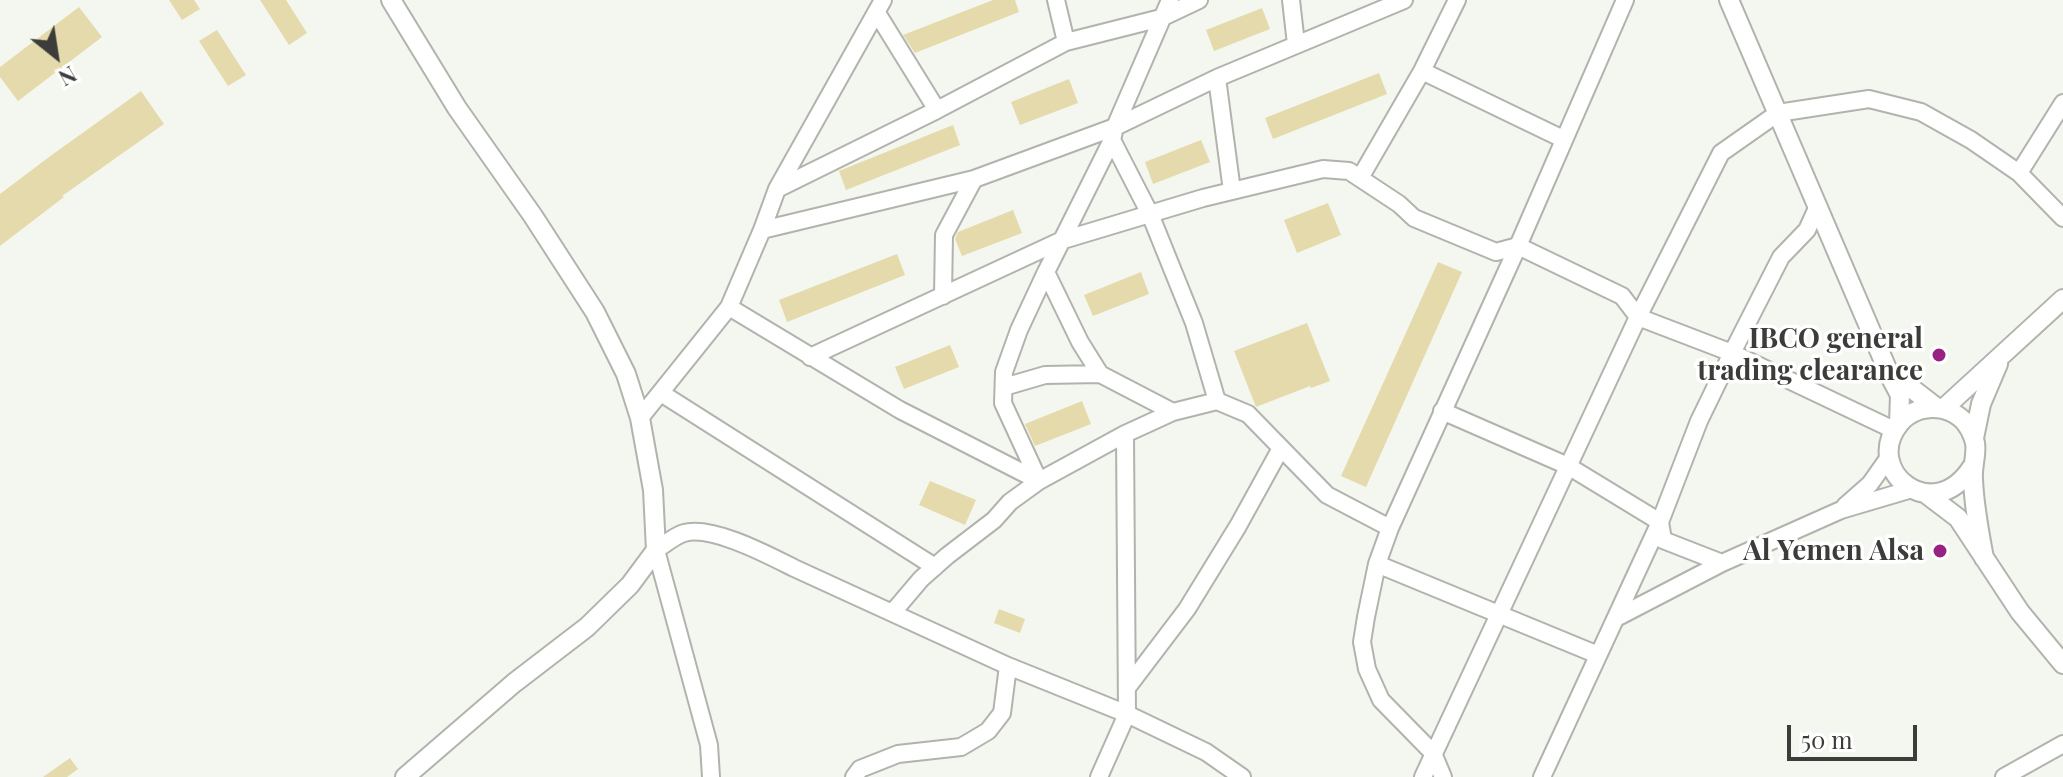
<!DOCTYPE html>
<html>
<head>
<meta charset="utf-8">
<style>
	body { margin:0 }
	#map { position:relative; width:2063px; height:777px; overflow:hidden; background:#f4f7ef; font-family:"Playfair Display",serif }
	canvas { display:block }
	.north { position:absolute; left:16px; top:16px; width:80px; height:80px; -webkit-text-stroke:6px #fff; paint-order:stroke; rotate:150deg; font-size:22px; font-weight:700; line-height:32px; text-align:center; color:#3c3d3a }
	.north::after { content:''; display:block; margin:auto; width:28px; height:36px; background:#3c3d3a; clip-path:polygon(50% 0,100% 100%,50% 72%,0 100%) }
	.scale { position:absolute; left:1787px; top:725px; width:130px; height:36px; box-sizing:border-box; border:4px solid #3c3d3a; border-top:0; padding-left:10px; font-size:24px; line-height:28px; white-space:nowrap; color:#3c3d3a; -webkit-text-stroke:6px #fff; paint-order:stroke }
</style>
</head>
<body>
<div id="map">
<canvas width="2063" height="777"></canvas>
<div class="north">N</div>
<div class="scale">50 m</div>
</div>
<script>
const context = document.querySelector('canvas').getContext('2d');
context.lineJoin = 'round';
function fill(path, color) { context.fillStyle = color; context.fill(path, 'evenodd'); }
function strokePath(path, color, width, dash) { context.strokeStyle = color; context.lineWidth = width; context.lineCap = dash ? 'butt' : 'round'; context.setLineDash(dash || []); context.stroke(path); }
function drawText(font, color, halo, rows, align = 'center') {
  context.font = font + ' "Playfair Display",serif'; context.lineWidth = 7; context.setLineDash([]); context.textBaseline = 'middle'; context.strokeStyle = halo; context.fillStyle = color; for (const [text, x, y, turn = 0] of rows) {
    context.save(); context.translate(x, y); context.rotate((+turn || 0) * Math.PI / 180); context.textAlign = isNaN(turn) ? turn : align; if (halo) context.strokeText(text, 0, 0); context.fillText(text, 0, 0); context.restore();
  }
}
const building = new Path2D(`
	M169,0H194L200,9L182,20Z
	M260,0H286L307,33L289,45Z
	M993,0H1015L1019,12L915,53L903,35Z
	M79,7L102,37L18,101L0,77V67Z
	M1262,8L1270,29L1214,51L1206,30Z
	M217,30L246,75L228,86L199,41Z
	M1379,73L1387,94L1273,139L1265,118Z
	M1069,79L1078,103L1020,125L1011,102Z
	M141,91L164,124L62,196L64,197L0,246V194L49,157Z
	M953,125L960,145L846,190L839,171Z
	M1201,140L1210,162L1153,184L1145,162Z
	M1328,203L1341,235L1297,253L1284,220Z
	M1013,210L1022,233L962,256L955,239L958,232Z
	M897,254L905,275L787,322L779,300Z
	M1438,262L1462,272L1366,487L1341,476Z
	M1141,272L1149,294L1093,316L1084,295Z
	M1307,323L1330,381L1311,388L1310,386L1256,407L1234,351Z
	M950,345L959,367L904,389L895,367Z
	M1082,401L1091,424L1035,446L1025,424Z
	M930,481L976,500L965,525L919,505Z
	M999,609L1025,619L1020,633L994,623Z
	M70,758L78,769L67,777H43Z`);
const minor = new Path2D(`
	M1056,0L1066,42
	M1291,0L1296,44
	M877,13L937,110
	M1422,71L1563,139
	M1217,78L1232,191
	M1112,140L1150,214L1194,323L1217,401
	M2019,173L2063,103
	M1360,178L1422,71L1457,0
	M777,189L937,110L1066,42L1161,18L1199,0
	M762,230L974,179L1115,127L1217,78L1404,0
	M1046,272L1080,342L1100,374
	M943,296L944,235L974,179
	M729,307L900,410L1039,481
	M810,357L1060,241L1203,198L1323,169L1349,171L1399,204L1414,218L1496,252L1518,246L1622,296L1638,317L1732,353L1894,430
	M1004,387L1045,375L1100,374L1173,412
	M661,393L935,567
	M1442,411L1568,466L1660,522L1663,540L1722,563
	M640,418L729,307L762,230L777,189L883,0
	M1039,481L1003,403L1004,372L1019,330L1046,272L1112,140L1115,127L1170,0
	M1845,506L1870,484L1889,457
	M1377,564L1598,655
	M893,612L921,579L947,556L994,520L1010,502L1039,481L1125,434L1173,412L1217,401L1248,414L1327,495L1390,528
	M1616,618L1722,563L1841,510L1912,489
	M1127,688L1187,609L1238,526L1281,448
	M711,777L709,745L656,550C664,545 674,536 684,533C712,525 768,555 794,568L1008,666L1127,714L1206,752L1242,777
	M854,777L860,769L898,754L961,747L988,731L1002,713L1008,666
	M1099,777L1127,714L1125,434
	M1423,777L1638,317L1721,153L1778,113L1869,99L1921,112L1971,140L2019,173L2063,218
	M1443,777L1433,753L1381,700L1367,669L1362,642L1366,617L1377,564L1390,528L1518,246L1625,0
	M1542,777L1660,522L1699,421L1732,353L1781,257L1807,230L1818,206
	M2004,777L2063,744`);
const tertiary = new Path2D(`
	M391,0L457,108L533,216L595,312L626,374L640,418L653,490L656,550L630,585L587,627L514,683L405,777
	M1729,0L1891,378L1900,395L1899,424
	M1891,378L1911,388L1937,408
	M1943,409L2063,299
	M1974,438L1981,404L1998,364
	M1972,467C1933,528 1862,470 1899,424C1904,417 1911,413 1919,410C1935,405 1952,409 1964,421C1969,427 1973,434 1975,443C1977,455 1972,466 1973,479C1974,506 1979,532 1984,558
	M1925,493L1958,518L2020,612L2063,664`);
const markers = [
	[1939,355,8,"#982481"],
	[1940,551,8,"#982481"]
];
const poiNames = [
	["IBCO general",1923,339],
	["trading clearance",1923,371],
	["Al Yemen Alsa",1924,551]
];
fill(building, '#e5daab');
strokePath(minor, '#b0b4ac', 20);
strokePath(tertiary, '#b0b4ac', 22);
strokePath(minor, '#fff', 16);
strokePath(tertiary, '#fff', 18);
for (const [x, y, r, color] of markers) { const dot = new Path2D(); dot.arc(x, y, r, 0, 2 * Math.PI); context.fillStyle = color; context.fill(dot); strokePath(dot, '#fff', 3); }
drawText('bold 28px', '#3c3d3a', '#fff', poiNames, 'right');
</script>
</body>
</html>
